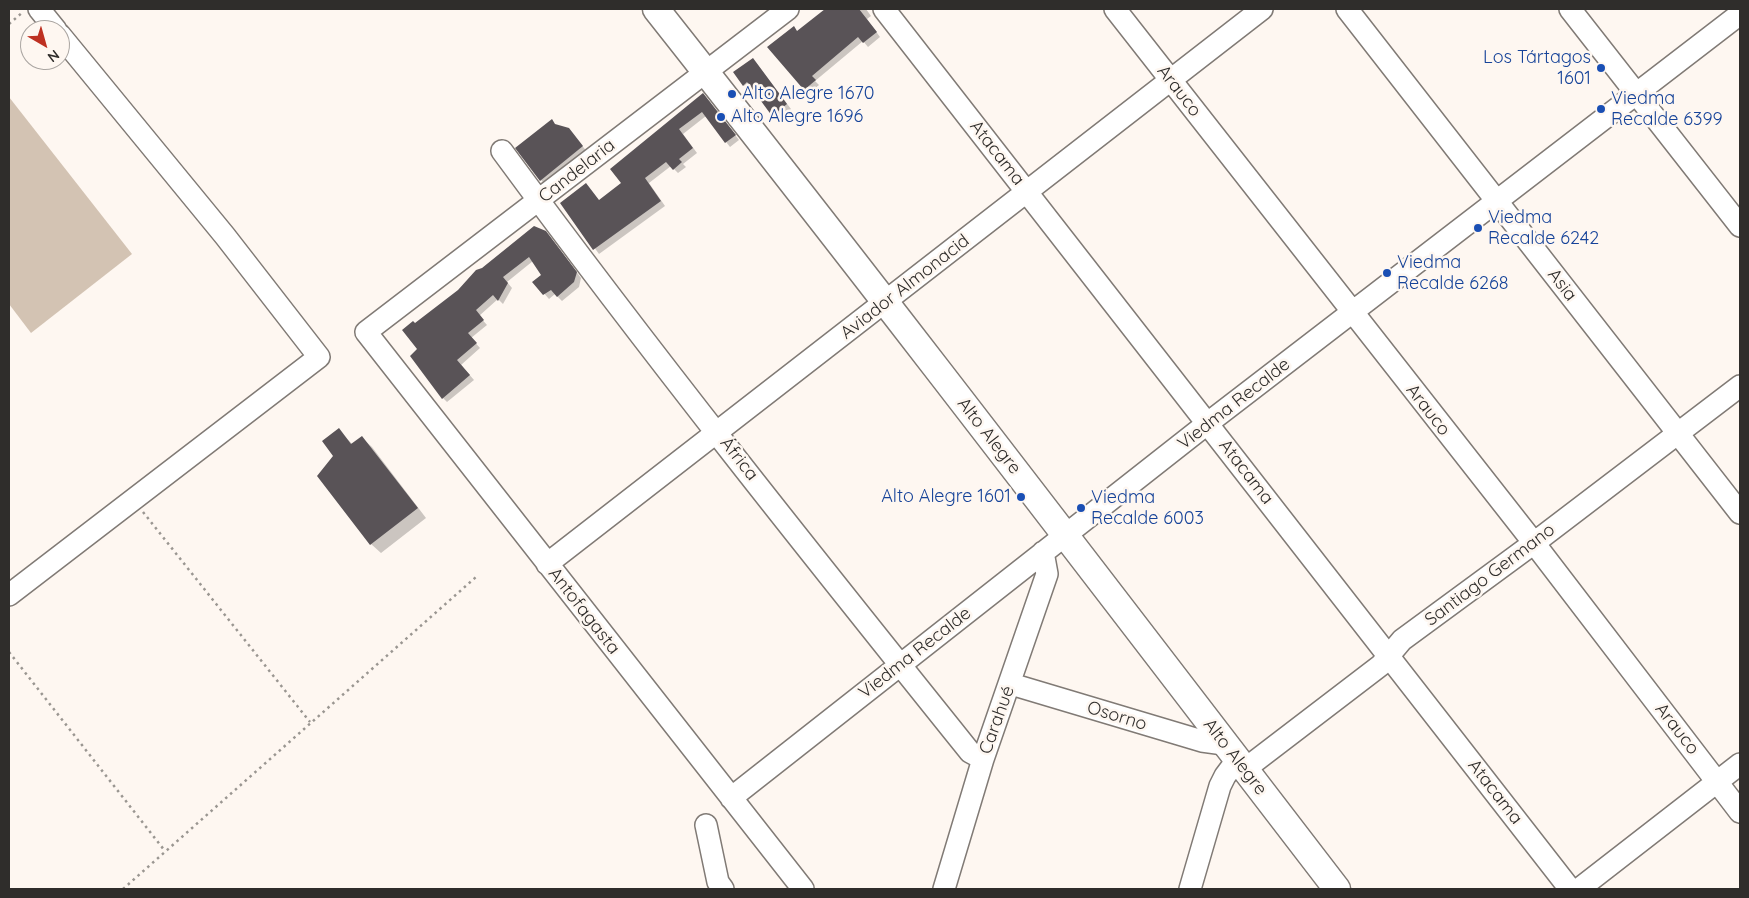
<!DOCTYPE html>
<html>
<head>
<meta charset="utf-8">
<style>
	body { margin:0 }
	#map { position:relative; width:1749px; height:898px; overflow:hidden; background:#fef7f1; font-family:Quicksand,sans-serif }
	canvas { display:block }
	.frame { position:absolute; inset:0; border:10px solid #2f2d2b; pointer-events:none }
	.north { position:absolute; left:20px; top:20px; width:50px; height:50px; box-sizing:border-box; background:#fef7f1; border:1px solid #aba6a2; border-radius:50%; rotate:142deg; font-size:14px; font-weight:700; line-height:20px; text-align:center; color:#2f2d2b }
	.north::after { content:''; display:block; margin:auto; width:18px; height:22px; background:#be3122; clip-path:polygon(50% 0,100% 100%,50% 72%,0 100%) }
</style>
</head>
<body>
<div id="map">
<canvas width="1749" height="898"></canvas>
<div class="frame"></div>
<div class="north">N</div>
</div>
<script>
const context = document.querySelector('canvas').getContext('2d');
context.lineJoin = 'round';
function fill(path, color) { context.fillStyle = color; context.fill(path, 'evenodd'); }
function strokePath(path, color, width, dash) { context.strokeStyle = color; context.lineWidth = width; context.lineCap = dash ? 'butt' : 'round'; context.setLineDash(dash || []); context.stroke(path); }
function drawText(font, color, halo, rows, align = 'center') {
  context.font = font + ' Quicksand,sans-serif'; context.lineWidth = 5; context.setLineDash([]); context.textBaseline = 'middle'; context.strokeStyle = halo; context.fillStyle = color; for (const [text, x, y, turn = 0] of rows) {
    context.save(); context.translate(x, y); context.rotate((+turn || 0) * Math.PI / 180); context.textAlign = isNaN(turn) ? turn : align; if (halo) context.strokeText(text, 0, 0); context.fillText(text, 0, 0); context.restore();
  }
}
const green = new Path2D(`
	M9,97L132,254L31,333L9,304Z`);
const shadow = new Path2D(`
	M827,9H866L871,16L867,19L880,37L868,47L863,41L815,81L819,85L809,94L804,89L797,32Z
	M757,64L791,109L777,120L752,87L748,89L744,85Z
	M707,99L739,140L730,147L706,116L683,134L697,153L683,164L686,167L678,173L671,166L649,183L665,206L599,254L562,203L599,201L622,183Z
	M556,125L568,129L589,154L548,187L541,180Z
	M550,237L581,278L579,287L562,301L555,294L549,299L534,282L543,275L533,261L507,282L512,288L503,304L498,299L479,316L487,325L471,338L480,348L461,365L474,380L447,402L443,398L419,350L415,325Z
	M339,430L353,445L362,438L372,447L426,518L381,553L371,544L335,456Z`);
const building = new Path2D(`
	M825,9H859L877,32L863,43L858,37L812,76L816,80L804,90L767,47L794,26L797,31Z
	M753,58L787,104L772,116L747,82L743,86L733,72Z
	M703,93L736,135L725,143L702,112L679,129L693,148L679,159L682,162L673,170L666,162L645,178L661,201L593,250L560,203L586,183L599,200L621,183L610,169Z
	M552,119L555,124L569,128L583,146L540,181L515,148Z
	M534,226L546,231L577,272L574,282L557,297L551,290L543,295L532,282L541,275L529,257L503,277L508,283L498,301L493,295L476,310L484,320L468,333L477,343L457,360L470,375L442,399L410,356L417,349L402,330L413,321L415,323L458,290L476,270L482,268Z
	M339,428L351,444L362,436L418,508L370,545L317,476L333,456L322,441Z`);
const path = new Path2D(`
	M9,24L23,12
	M143,512L310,722
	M9,652L165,851
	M123,889L476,577`);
const minor = new Path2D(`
	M39,9L56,30
	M788,9L366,332L803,889
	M884,9L1570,889
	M1115,9L1534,543L1740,812
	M1347,9L1740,513
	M1570,9L1740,226
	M502,151C652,355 811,554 970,752L983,759
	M547,564L1262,9
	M9,595L319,357L225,236L60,35
	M1011,684L1202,741L1224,744
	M1245,769L1381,665L1402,640L1534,543L1740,386
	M731,798L1208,423L1740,14
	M706,825L718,882L723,889
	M944,889L983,759L1047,574L1043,552
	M1190,889L1220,786L1225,776L1237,760
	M1579,889L1740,764`);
const major = new Path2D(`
	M656,9C886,300 1111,595 1337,889`);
const markers = [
	[1601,68,5,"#1a4fb4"],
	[732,94,5,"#1a4fb4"],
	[1601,109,5,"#1a4fb4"],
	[721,117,5,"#1a4fb4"],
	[1478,228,5,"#1a4fb4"],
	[1387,273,5,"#1a4fb4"],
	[1021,497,5,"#1a4fb4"],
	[1081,508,5,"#1a4fb4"]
];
const transitNames = [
	["Los Tártagos",1591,58,"right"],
	["1601",1591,79,"right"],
	["Alto Alegre 1670",742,94],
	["Viedma",1611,99],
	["Recalde 6399",1611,120],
	["Alto Alegre 1696",731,117],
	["Viedma",1488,218],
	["Recalde 6242",1488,239],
	["Viedma",1397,263],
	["Recalde 6268",1397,284],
	["Alto Alegre 1601",1011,497,"right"],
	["Viedma",1091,498],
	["Recalde 6003",1091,519]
];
const streetNames = [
	["Arauco",1179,91,52],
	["Atacama",997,153,52],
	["Candelaria",577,171,-38],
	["Asia",1562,285,52],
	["Aviador Almonacid",905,287,-38],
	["Viedma Recalde",1234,404,-38],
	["Arauco",1428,410,52],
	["Alto Alegre",989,436,52],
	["África",739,459,52],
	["Atacama",1246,472,52],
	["Santiago Germano",1490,575,-37],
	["Antofagasta",584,611,52],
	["Viedma Recalde",915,653,-38],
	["Osorno",1117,716,17],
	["Carahué",997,720,-70],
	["Arauco",1677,729,52],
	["Alto Alegre",1235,757,52],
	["Atacama",1495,792,52]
];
fill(green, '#d3c3b3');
fill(shadow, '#0003');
fill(building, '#595357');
strokePath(minor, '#807a75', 24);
strokePath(major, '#807a75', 29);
strokePath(path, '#9a9691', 2.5, [2.5, 4]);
strokePath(minor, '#fff', 21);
strokePath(major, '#fff', 26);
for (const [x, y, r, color] of markers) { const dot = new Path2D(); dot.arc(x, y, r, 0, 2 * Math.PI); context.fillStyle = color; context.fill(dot); strokePath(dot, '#fef7f1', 2); }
drawText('18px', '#164399', '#fef7f1', transitNames, 'left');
drawText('18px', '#2f2d2b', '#fef7f1', streetNames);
</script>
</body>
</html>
